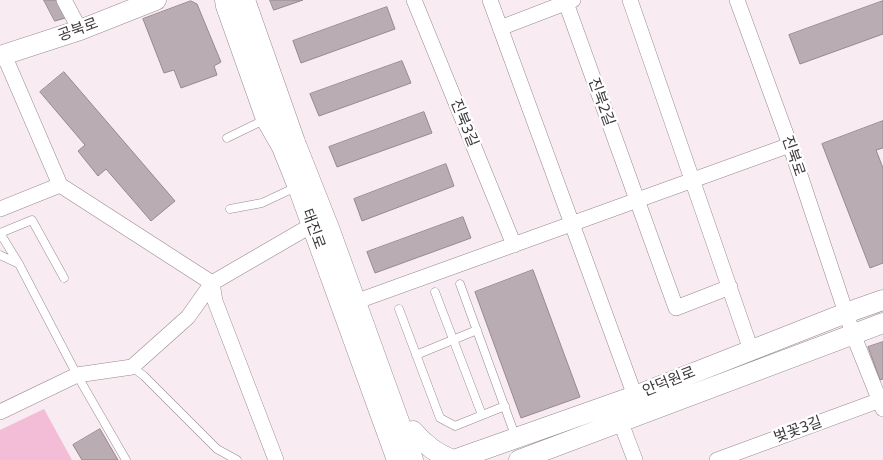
<!DOCTYPE html>
<html>
<head>
<meta charset="utf-8">
<style>
	body { margin:0 }
	canvas { display:block; background:#f8ebf1 }
</style>
</head>
<body>
<canvas width="883" height="460"></canvas>
<script>
const context = document.querySelector('canvas').getContext('2d');
context.lineJoin = 'round';
function fill(path, color) { context.fillStyle = color; context.fill(path, 'evenodd'); }
function strokePath(path, color, width, dash) { context.strokeStyle = color; context.lineWidth = width; context.lineCap = dash ? 'butt' : 'round'; context.setLineDash(dash || []); context.stroke(path); }
function drawText(font, color, halo, rows, align = 'center') {
  context.font = font + ' "Noto Sans","Noto Sans KR",sans-serif'; context.lineWidth = 4.5; context.setLineDash([]); context.textBaseline = 'middle'; context.strokeStyle = halo; context.fillStyle = color; for (const [text, x, y, turn = 0] of rows) {
    context.save(); context.translate(x, y); context.rotate((+turn || 0) * Math.PI / 180); context.textAlign = isNaN(turn) ? turn : align; if (halo) context.strokeText(text, 0, 0); context.fillText(text, 0, 0); context.restore();
  }
}
const green = new Path2D(`
	M44,409L72,460H0V430Z`);
const building = new Path2D(`
	M44,0H63L72,16L55,21Z
	M270,0H303L274,10Z
	M191,1L197,4L221,62L214,66L217,75L181,88L174,70L164,73L143,19Z
	M883,1V34L800,64L789,35Z
	M387,7L395,29L301,63L293,41Z
	M402,61L411,83L319,116L310,94Z
	M64,72L175,201L151,221L106,169L98,176L78,151L85,145L40,92Z
	M424,112L432,133L337,167L329,147Z
	M883,121V148L876,150L883,168V263L870,268L822,144Z
	M446,164L454,186L362,221L354,199Z
	M463,217L471,238L375,273L367,252Z
	M533,270L580,397L521,418L475,292Z
	M883,342V379L880,380L868,347Z
	M100,429L118,460H82L73,445Z`);
const lane = new Path2D(`
	M227,138L264,120
	M230,209L262,203L296,187
	M0,233L19,264L77,375L126,460
	M0,233L32,220L64,278
	M0,255L19,264
	M460,284L516,438
	M435,292L482,415
	M399,309L440,418L455,426L505,406
	M416,355L477,330
	M132,367L144,376L217,449L237,460`);
const street = new Path2D(`
	M64,0L80,30
	M414,0L514,245
	M490,0L635,396
	M565,0L676,308L730,287
	M630,0L751,350
	M737,0L790,145L853,334L883,409
	M500,28L573,0
	M4,55L60,185L212,283L215,301L276,460
	M0,209L60,185
	M355,302L790,145
	M0,412L77,375L132,367L188,317L212,283L312,225
	M621,423L635,460
	M717,460L883,399`);
const secondary = new Path2D(`
	M225,0L226,6L266,119L282,147L298,187L397,460
	M245,0L295,142L329,228L413,460
	M0,56L80,30L156,0
	M404,434L413,431C425,445 436,453 453,460
	M454,460L635,396L846,313L883,300
	M519,460L883,323`);
const streetNames = [
	["공북로",78,30,-20],
	["진북2길",601,102,70],
	["진북3길",464,123,68],
	["진북로",793,156,71],
	["태진로",313,229,70],
	["안덕원로",669,382,-22],
	["벚꽃3길",798,430,-20]
];
fill(green, '#f3bcd7');
fill(building, '#b9acb2');
strokePath(building, '#96898f', 1);
strokePath(lane, '#968a8f', 9);
strokePath(street, '#968a8f', 16);
strokePath(secondary, '#968a8f', 21);
strokePath(lane, '#fff', 8);
strokePath(street, '#fff', 15);
strokePath(secondary, '#fff', 20);
drawText('15px', '#3d383b', '#fff', streetNames);
</script>
</body>
</html>
